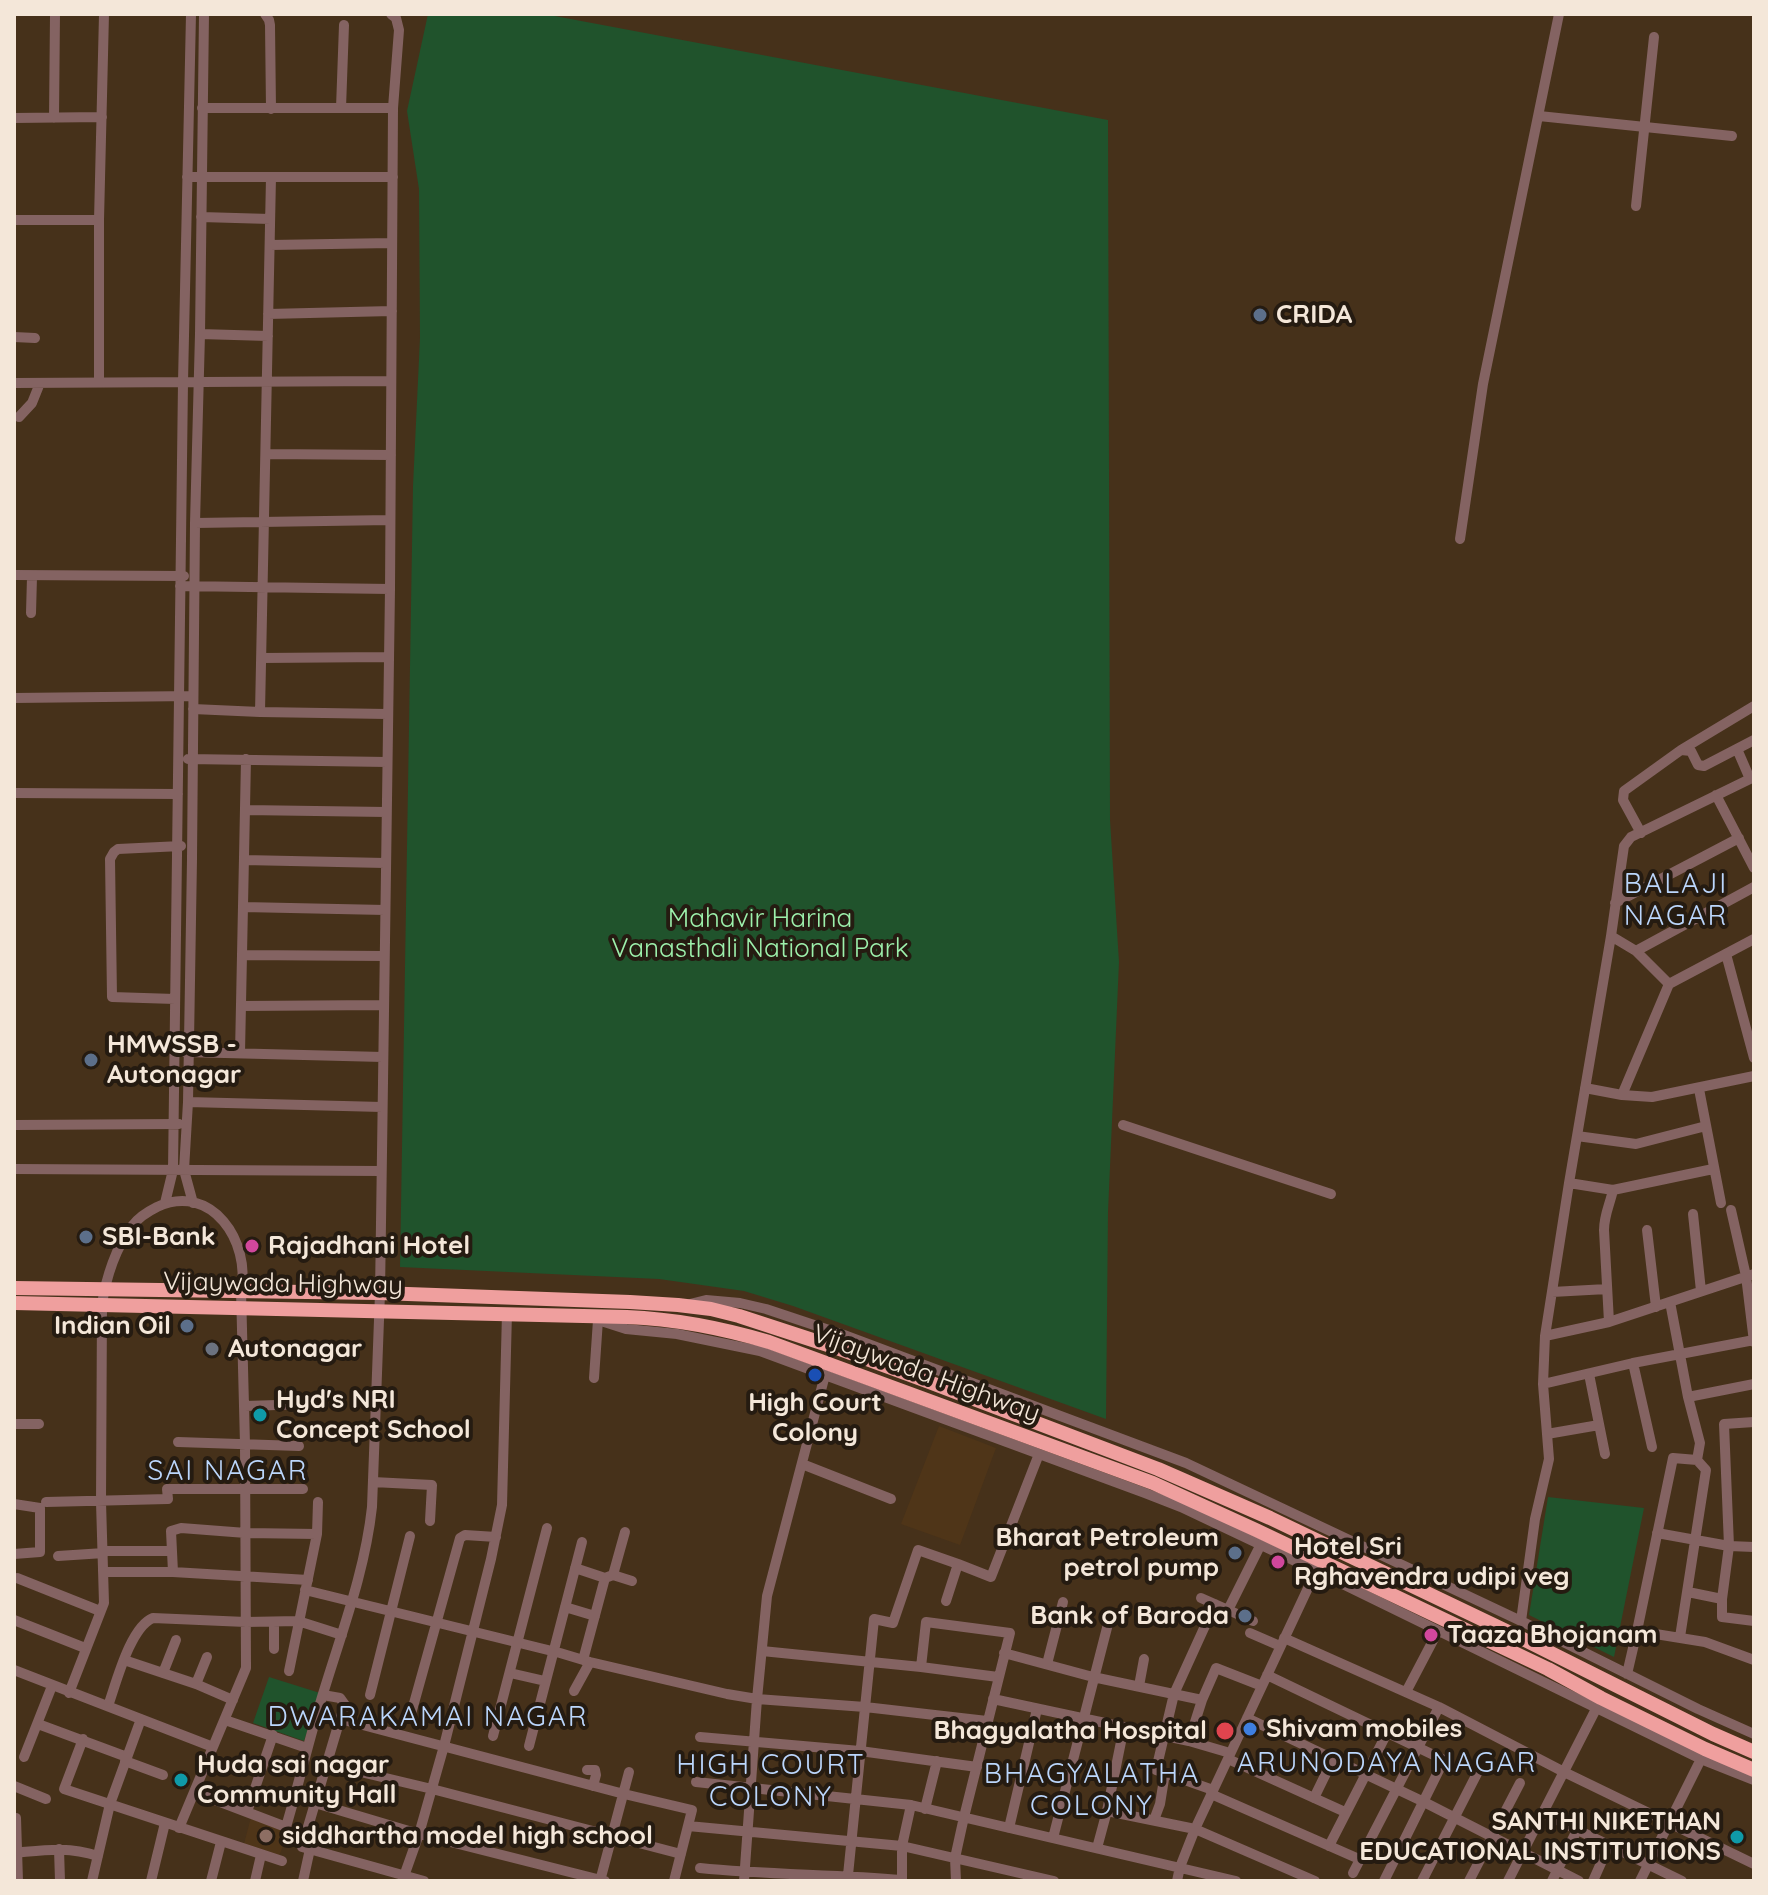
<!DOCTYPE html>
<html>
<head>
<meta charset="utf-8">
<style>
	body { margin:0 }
	#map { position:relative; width:1768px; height:1895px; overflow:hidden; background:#46311a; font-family:Quicksand,sans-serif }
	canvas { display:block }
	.frame { position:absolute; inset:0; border:16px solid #f4e7d9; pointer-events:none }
</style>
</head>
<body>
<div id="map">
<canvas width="1768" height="1895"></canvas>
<div class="frame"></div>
</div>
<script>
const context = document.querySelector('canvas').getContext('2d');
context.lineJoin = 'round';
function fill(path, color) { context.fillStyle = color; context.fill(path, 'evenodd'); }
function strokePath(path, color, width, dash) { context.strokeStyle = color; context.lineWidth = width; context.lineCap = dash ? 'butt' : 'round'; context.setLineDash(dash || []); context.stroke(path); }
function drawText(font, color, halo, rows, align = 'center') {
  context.font = font + ' Quicksand,sans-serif'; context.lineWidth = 8; context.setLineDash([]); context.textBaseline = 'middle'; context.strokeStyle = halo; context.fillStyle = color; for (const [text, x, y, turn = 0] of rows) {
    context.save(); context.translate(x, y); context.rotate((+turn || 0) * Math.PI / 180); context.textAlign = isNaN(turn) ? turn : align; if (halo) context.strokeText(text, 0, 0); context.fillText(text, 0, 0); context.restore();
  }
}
const built = new Path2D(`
	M939,1426L996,1448L960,1545L901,1524Z
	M251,1817L290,1829L279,1856L244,1844Z`);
const green = new Path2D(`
	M428,14H544L1108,120L1110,820L1119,962L1108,1212L1106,1419L793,1306L744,1291L659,1279L400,1267L413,486L420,338L419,189L407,111Z
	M1548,1497L1644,1508L1614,1657L1529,1615Z
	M269,1677L320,1693L304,1741L253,1723Z`);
const minor = new Path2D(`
	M265,14L269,20L270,25L271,109
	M202,108H393
	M341,108L344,25
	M1539,116L1732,136
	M14,118L102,117
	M54,118L55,14
	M187,177H393
	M1636,206L1654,37
	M201,217L270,219
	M14,220H99
	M270,245L392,243
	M268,314L392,311
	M200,334L268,336
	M14,337L35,338
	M99,381V220L104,14
	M14,383L391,381
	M19,417L32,403L40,383
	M266,454L391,455
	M195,523L390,520
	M1460,539L1483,384L1559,14
	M14,575L184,576
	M180,586L390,589
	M31,613L32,577
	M262,658L388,657
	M14,698L193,696
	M193,709L260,712L387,714
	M260,712L271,177
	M1737,749L1750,779
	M1681,750L1754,706
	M188,759L387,762
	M14,793L178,794
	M1716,795L1754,868
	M245,810L386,812
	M1641,833L1623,800L1624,791L1681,750L1691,751L1698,765L1704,766L1754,740
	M244,860L385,863
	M1615,903L1739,838
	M243,907L385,910
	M1611,936L1636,951L1754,887
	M1636,951L1669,984
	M1726,954L1754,1058
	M242,955L384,956
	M175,999L112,997L110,859L114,852L118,849L181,846
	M241,1006L383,1005
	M185,1052L383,1057
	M240,1053L246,759
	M1585,1088L1622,1095L1652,1097L1754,1076
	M1699,1089L1721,1203
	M1622,1095L1669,984L1754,939
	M188,1102L382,1107
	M14,1125L179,1124
	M1123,1125L1331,1194
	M1577,1136L1636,1144L1706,1126
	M14,1169L381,1171
	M1569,1183L1613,1190L1713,1169
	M165,1203L173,1170L183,382L191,14
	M193,1203L184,1170L188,1102L192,859L195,523L200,334L204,14
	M1731,1210L1746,1276L1754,1342
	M1693,1214L1701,1291
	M1647,1230L1656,1307
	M1552,1292L1607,1289
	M1670,1302L1688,1397L1700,1443L1697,1460
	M690,1304L706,1300L740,1303L766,1309L844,1335L1186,1463L1521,1621L1698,1709L1754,1734
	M598,1320L626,1329L677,1334L760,1351L1145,1493L1181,1507L1316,1571L1701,1759L1754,1780
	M1609,1322L1604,1230C1604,1215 1610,1204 1613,1190
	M1545,1336L1609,1322L1754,1274
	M1633,1363L1652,1447
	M1589,1374L1605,1454
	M594,1378L598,1320
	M1543,1384L1633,1363L1754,1340
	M1688,1397L1754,1384
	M245,1406L309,1404
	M14,1424H39
	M1547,1434L1599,1425
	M178,1442L299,1446
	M802,1464L891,1499
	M373,1482L432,1485L430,1521
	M46,1502L168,1499L167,1489H303
	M14,1504L40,1508V1552L14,1554
	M1657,1533L1729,1546L1754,1547
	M103,1551H172
	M58,1556L104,1553
	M575,1568L605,1578L583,1660
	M103,1572H173L308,1580
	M173,1572L171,1531L181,1528L246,1533L317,1534
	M613,1575L632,1581
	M17,1578L100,1611
	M605,1578L613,1575L625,1532
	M305,1590L560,1653L590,1662L727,1694L757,1699L865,1707L987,1721
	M1688,1592L1722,1599V1617L1754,1621
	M1201,1598L1253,1621
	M1722,1599L1729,1546L1724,1424L1754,1422
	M946,1601L958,1564L991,1577L1039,1454
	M565,1607L595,1616
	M1228,1610L1260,1546
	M14,1620L85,1648
	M1521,1621L1535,1519L1549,1459L1543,1384L1545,1336L1569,1183L1611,936L1624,846L1631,837L1754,777
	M1637,1631L1705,1642L1754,1660
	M1250,1633L1280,1646
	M1284,1638L1439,1707L1564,1772L1754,1864
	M274,1649V1622
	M762,1651L921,1667L998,1677
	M1004,1653L1093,1677L1202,1700
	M124,1660L196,1684L233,1700
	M1047,1664L1063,1602
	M921,1667L926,1622L1010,1633L964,1817L955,1858L956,1881
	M14,1670L213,1747
	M289,1671L317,1534L318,1502
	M163,1673L176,1640
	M510,1673L545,1681
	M1627,1674L1637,1631L1673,1458L1697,1460L1706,1470L1680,1637
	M1267,1675L1444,1760L1384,1881
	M196,1684L207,1657
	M1139,1686L1144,1659
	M574,1691L590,1662
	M1406,1692L1438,1631
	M69,1693L104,1603L101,1502L102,1304C106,1278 116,1246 133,1225C139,1217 149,1211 157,1207C212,1182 251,1242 241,1291L245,1444L246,1668L179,1828
	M323,1695L340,1698L345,1705L340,1719
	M370,1695L410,1536
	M993,1699L1189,1741L1230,1753
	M108,1706C116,1684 130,1627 153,1618L246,1622L298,1621L342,1635
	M411,1714L460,1538L465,1535L496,1537
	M1247,1718L1424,1802L1579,1881
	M225,1720L307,1748
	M38,1724L127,1757
	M493,1736L547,1528
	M700,1737L860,1751L977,1767
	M83,1739L64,1789L282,1861
	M1189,1741L1202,1700L1216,1668L1262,1686
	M529,1746L582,1542
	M24,1757L52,1686
	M1228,1759L1345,1812
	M125,1761L163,1775
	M327,1764L432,1789L681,1854
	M587,1770H595L596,1775L593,1786
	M1165,1773L1213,1790
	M696,1782L911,1805L1236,1881
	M14,1786L46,1799
	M194,1792L286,1827C299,1783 309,1740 322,1697C341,1634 365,1572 372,1507L380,1293L390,589L393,108L399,30L396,18L391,14
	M1211,1794L1359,1859
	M1314,1798L1333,1759
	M315,1803L419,1834L605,1881
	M925,1809L937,1761
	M1107,1811L1195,1829L1315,1881
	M247,1812L273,1735
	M1543,1813L1682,1881
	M16,1818L18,1881
	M1154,1820L1160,1804L1165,1773L1156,1770L1174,1694L1215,1604
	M688,1826L902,1846L1054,1881
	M1009,1828L1037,1709
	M1053,1838L1109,1620
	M1329,1846L1387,1733
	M1097,1848L1107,1811L1124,1727
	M59,1849L60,1881
	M14,1853C46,1850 66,1846 98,1856
	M700,1868C767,1875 835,1874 902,1880
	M1353,1873L1439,1707
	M403,1879L419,1834L444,1746L491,1559L502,1505L507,1313
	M92,1881L110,1804L141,1719
	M151,1881L165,1823
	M211,1881L221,1842
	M255,1881L261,1855
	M303,1881L310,1849
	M424,1881L302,1847L340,1719L624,1794L692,1810L674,1881
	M600,1881L629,1772
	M744,1881L757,1699L767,1596L825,1375
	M845,1881L848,1875L874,1619L893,1623L918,1550L958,1564
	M902,1881V1846L911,1805
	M1177,1881L1180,1867L1195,1829L1316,1571
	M1422,1881L1486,1756
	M1469,1881L1520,1783
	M1508,1881L1597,1707
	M1552,1881L1577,1830
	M1593,1881L1609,1845
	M1640,1881L1701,1759`);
const highway = new Path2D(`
	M14,1288L380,1293L630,1302L678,1305L711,1309L739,1316L834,1347L929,1382L1158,1469L1270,1518L1521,1638L1713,1734L1754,1752
	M14,1303L627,1317C676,1319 722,1328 769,1342L1153,1483L1256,1530L1548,1669L1601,1698L1705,1749L1754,1770`);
const markers = [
	[1260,315,8,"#5c6f8a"],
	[91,1060,8,"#5c6f8a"],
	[86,1237,8,"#5c6f8a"],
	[252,1246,8,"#d1479c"],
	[187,1326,8,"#5c6f8a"],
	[212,1349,8,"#6b7280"],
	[815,1375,8,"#1a4fb4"],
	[260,1415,8,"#0f9aa8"],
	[1235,1553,8,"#5c6f8a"],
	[1278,1562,8,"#d1479c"],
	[1245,1616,8,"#5c6f8a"],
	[1431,1635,8,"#d1479c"],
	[1250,1729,8,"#3f7fe0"],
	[1225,1731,10,"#e0444e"],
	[181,1780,8,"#0f9aa8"],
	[266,1836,8,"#8d6e63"],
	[1737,1837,8,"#0f9aa8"]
];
const poiNames = [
	["CRIDA",1276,315],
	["HMWSSB -",107,1045],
	["Autonagar",107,1075],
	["SBI-Bank",102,1237],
	["Rajadhani Hotel",268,1246],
	["Indian Oil",171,1326,"right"],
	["Autonagar",228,1349],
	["Hyd's NRI",276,1400],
	["Concept School",276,1430],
	["High Court",815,1403,"center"],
	["Colony",815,1433,"center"],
	["Bharat Petroleum",1219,1538,"right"],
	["petrol pump",1219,1568,"right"],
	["Hotel Sri",1294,1547],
	["Rghavendra udipi veg",1294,1577],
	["Bank of Baroda",1229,1616,"right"],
	["Taaza Bhojanam",1447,1635],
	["Shivam mobiles",1266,1729],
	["Bhagyalatha Hospital",1207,1731,"right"],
	["Huda sai nagar",197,1765],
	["Community Hall",197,1795],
	["SANTHI NIKETHAN",1721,1822,"right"],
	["EDUCATIONAL INSTITUTIONS",1721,1852,"right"],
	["siddhartha model high school",282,1836]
];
const parkNames = [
	["Mahavir Harina",760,919],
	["Vanasthali National Park",760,949]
];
const streetNames = [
	["Vijaywada Highway",283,1284,1],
	["Vijaywada Highway",926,1374,20]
];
const neighbourhoodNames = [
	["BALAJI",1676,885],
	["NAGAR",1676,917],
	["SAI NAGAR",228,1472],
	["DWARAKAMAI NAGAR",428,1718],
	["ARUNODAYA NAGAR",1387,1764],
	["HIGH COURT",771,1766],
	["COLONY",771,1798],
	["BHAGYALATHA",1092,1775],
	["COLONY",1092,1807]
];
fill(built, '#4f3518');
fill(green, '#20532c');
strokePath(minor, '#846362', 10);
strokePath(highway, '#ef9f9e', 14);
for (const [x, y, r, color] of markers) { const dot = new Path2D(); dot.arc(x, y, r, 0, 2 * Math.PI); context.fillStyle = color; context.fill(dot); strokePath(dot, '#251b11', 3); }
drawText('bold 26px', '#f4e7d9', '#251b11', poiNames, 'left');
drawText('26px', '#9df1ac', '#251b11', parkNames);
drawText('26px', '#f4e7d9', '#251b11', streetNames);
context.letterSpacing = '2px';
drawText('28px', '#bbd6fc', '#251b11', neighbourhoodNames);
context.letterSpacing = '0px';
</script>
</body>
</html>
